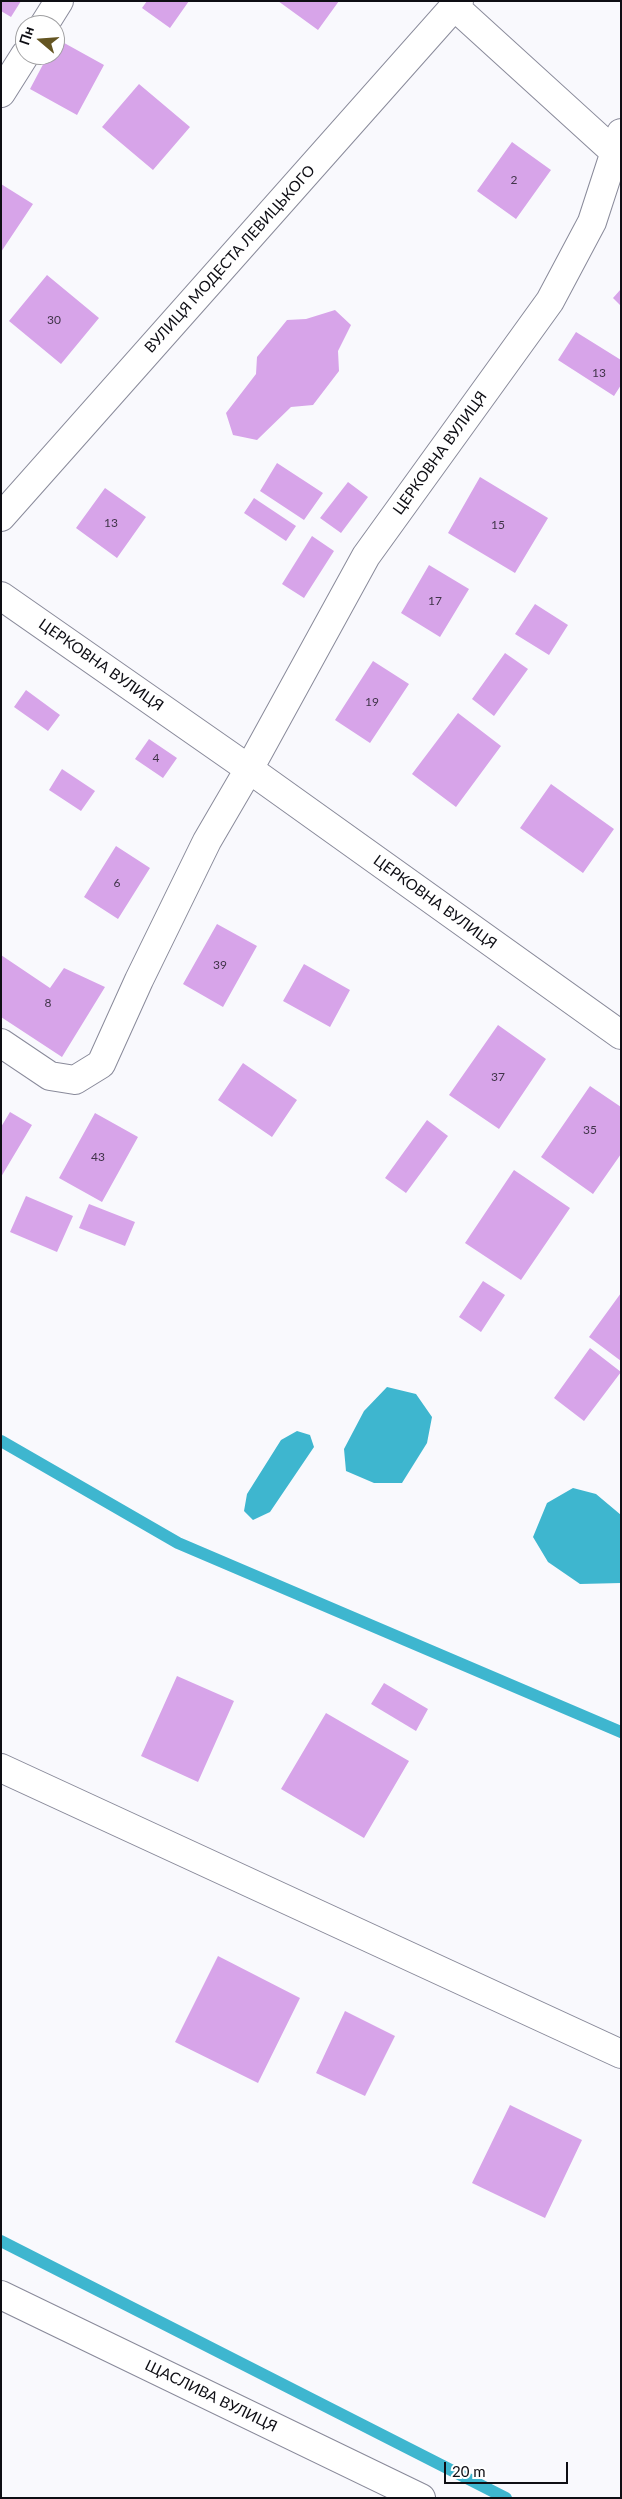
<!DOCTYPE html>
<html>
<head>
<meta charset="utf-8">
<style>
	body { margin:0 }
	#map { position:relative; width:622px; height:2499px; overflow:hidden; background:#f9f9fd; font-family:Lato,sans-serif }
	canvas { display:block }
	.frame { position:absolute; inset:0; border:2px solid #0e0e14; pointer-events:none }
	.north { position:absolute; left:15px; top:15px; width:50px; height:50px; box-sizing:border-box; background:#fff; border:1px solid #9f9fa1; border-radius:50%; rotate:288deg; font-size:14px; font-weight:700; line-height:20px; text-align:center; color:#0e0e14 }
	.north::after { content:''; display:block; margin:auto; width:18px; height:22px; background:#645522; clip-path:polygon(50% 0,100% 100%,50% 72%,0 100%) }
	.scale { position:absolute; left:444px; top:2462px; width:124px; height:22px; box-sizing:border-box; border:2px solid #0e0e14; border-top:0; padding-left:6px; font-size:15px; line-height:18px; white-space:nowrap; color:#0e0e14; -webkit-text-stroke:4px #fff; paint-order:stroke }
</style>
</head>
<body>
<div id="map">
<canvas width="622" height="2499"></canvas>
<div class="frame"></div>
<div class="north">Пн</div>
<div class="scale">20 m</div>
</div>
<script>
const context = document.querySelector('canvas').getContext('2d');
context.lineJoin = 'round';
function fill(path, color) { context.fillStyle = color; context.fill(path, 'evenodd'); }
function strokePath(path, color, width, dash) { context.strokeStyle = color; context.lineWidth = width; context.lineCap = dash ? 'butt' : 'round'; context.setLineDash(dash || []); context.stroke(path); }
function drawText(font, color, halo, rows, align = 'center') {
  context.font = font + ' Lato,sans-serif'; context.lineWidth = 4; context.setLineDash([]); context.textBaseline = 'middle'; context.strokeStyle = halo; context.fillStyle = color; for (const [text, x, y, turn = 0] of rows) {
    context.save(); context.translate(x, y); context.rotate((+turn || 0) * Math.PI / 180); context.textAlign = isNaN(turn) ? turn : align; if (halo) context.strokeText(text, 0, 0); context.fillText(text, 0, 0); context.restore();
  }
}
const water = new Path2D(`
	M387,1387L416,1394L432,1417L427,1443L402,1483H374L346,1471L344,1449L364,1411Z
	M297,1431L310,1435L314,1447L270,1512L253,1520L244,1511L247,1494L281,1440Z
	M573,1488L596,1494L621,1515V1583L580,1584L548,1562L533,1537L547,1503Z`);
const stream = new Path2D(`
	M1,1441L178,1543L621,1732
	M1,2241L506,2498`);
const building = new Path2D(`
	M1,1H21L11,17L1,11Z
	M147,1H189L170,28L142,8Z
	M278,1H339L318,30Z
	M57,39L104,65L77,115L30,89L48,55H55Z
	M139,84L190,127L153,170L102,127Z
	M512,142L551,170L516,219L477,191Z
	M1,184L33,204L1,252Z
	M47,275L99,318L61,364L9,321Z
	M621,289V306L613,298Z
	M335,310L351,325L338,351L339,371L313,405L291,407L257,440L233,435L226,413L256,374L257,357L287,320L306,319Z
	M576,332L621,360V385L614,396L558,360Z
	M277,463L323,493L304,520L260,491Z
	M480,477L548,518L515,573L448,533Z
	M348,482L368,497L341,533L320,518Z
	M105,488L146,517L117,558L76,528Z
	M254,498L296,526L286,541L244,513Z
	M312,536L334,551L304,598L282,584Z
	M429,565L469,589L440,637L401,613Z
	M535,604L568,625L549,655L515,634Z
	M505,653L528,669L494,716L472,699Z
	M373,661L409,684L370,743L335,720Z
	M26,690L60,715L48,731L14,707Z
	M458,713L501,746L456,807L412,774Z
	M149,739L177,758L163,778L135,759Z
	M62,769L95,791L81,811L49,790Z
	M551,784L614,829L583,873L520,828Z
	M116,846L150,868L118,919L84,897Z
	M217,924L257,946L223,1007L183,984Z
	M1,955L50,988L64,968L105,987L62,1057L1,1017Z
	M304,964L350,990L330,1027L283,1001Z
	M498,1025L546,1059L499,1129L449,1095Z
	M243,1063L297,1100L272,1137L218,1100Z
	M590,1086L621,1107V1154L593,1194L541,1157Z
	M10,1112L32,1125L1,1177V1127Z
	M95,1113L138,1137L102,1202L59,1178Z
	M427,1120L448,1136L406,1193L385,1178Z
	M514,1170L570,1208L521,1280L465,1243Z
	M26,1196L73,1216L57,1252L10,1232Z
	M89,1204L135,1222L125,1246L79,1228Z
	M483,1281L505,1295L481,1332L459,1317Z
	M621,1293V1361L589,1337Z
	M590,1348L621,1372L584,1421L554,1398Z
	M177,1676L234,1701L198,1782L141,1756Z
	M384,1683L428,1709L416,1731L371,1704Z
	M326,1713L409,1761L364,1838L281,1789Z
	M218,1956L300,1998L258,2083L175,2042Z
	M345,2011L395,2036L365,2096L316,2073Z
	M510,2105L582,2140L545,2218L472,2183Z`);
const minor = new Path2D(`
	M455,7L621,158
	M44,25L59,1
	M1,93L25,55
	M1,517L459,1
	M1,596L249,769L621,1035
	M1,1043L50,1076L75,1080L101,1064L139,980L207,841L249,769L366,556L550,301L592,222L621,133
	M1,1768L621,2054
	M1,2295L421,2498`);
const numberNames = [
	["2",514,180],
	["30",54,320],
	["13",599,373],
	["13",111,523],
	["15",498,525],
	["17",435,601],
	["19",372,702],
	["4",156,758],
	["6",117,883],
	["39",220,965],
	["8",48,1003],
	["37",498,1077],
	["35",590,1130],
	["43",98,1157]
];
const streetNames = [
	["ВУЛИЦЯ МОДЕСТА ЛЕВИЦЬКОГО",230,259,-48],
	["ЦЕРКОВНА ВУЛИЦЯ",440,453,-54],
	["ЦЕРКОВНА ВУЛИЦЯ",101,665,35],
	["ЦЕРКОВНА ВУЛИЦЯ",435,902,36],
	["ЩАСЛИВА ВУЛИЦЯ",211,2396,26]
];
fill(water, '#3eb6cf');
strokePath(stream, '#3eb6cf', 12);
fill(building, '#d7a4e9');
strokePath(minor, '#898a9a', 30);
strokePath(minor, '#fff', 28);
drawText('12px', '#403449', null, numberNames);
drawText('15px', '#0e0e14', '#fff', streetNames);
</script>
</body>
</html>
